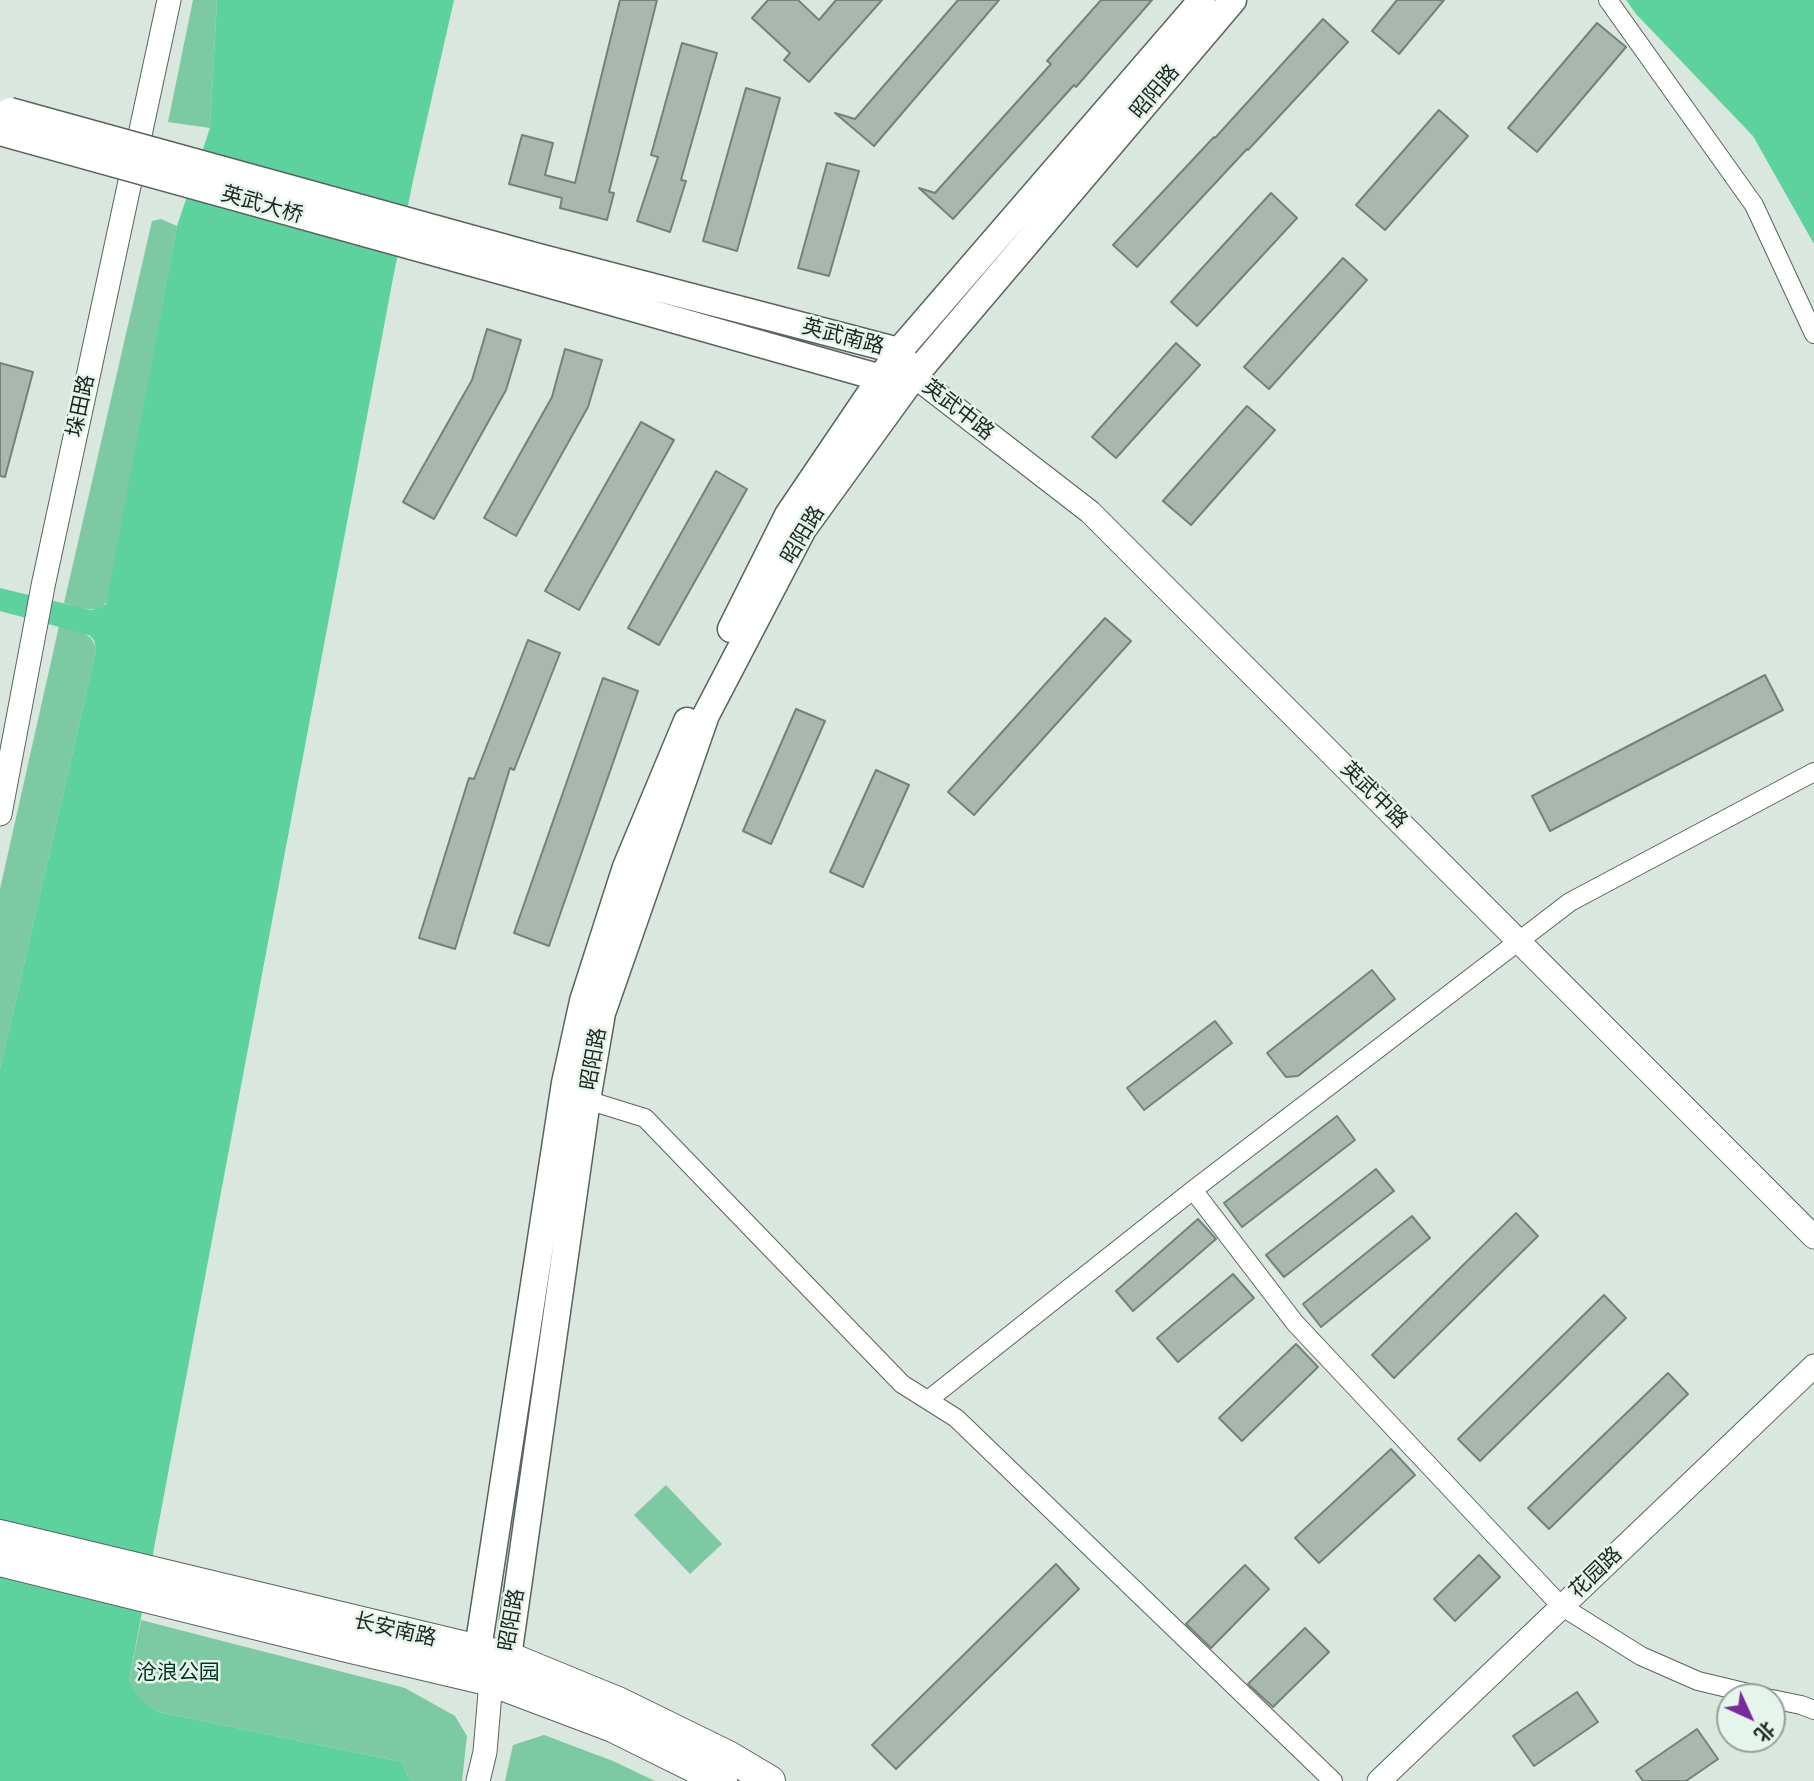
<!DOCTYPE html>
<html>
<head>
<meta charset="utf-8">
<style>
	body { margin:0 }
	#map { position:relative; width:1814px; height:1781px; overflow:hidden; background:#d9e7df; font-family:Figtree,"Noto Sans SC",sans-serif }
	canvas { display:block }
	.north { position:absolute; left:1716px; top:1683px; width:70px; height:70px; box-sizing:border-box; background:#e6f5ec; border:2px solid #96a29b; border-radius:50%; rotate:135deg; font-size:19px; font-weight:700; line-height:28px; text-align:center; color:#1f2522 }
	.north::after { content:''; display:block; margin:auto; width:24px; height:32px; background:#772b9c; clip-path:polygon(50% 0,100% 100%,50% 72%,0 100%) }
</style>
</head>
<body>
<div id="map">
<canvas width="1814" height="1781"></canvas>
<div class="north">北</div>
</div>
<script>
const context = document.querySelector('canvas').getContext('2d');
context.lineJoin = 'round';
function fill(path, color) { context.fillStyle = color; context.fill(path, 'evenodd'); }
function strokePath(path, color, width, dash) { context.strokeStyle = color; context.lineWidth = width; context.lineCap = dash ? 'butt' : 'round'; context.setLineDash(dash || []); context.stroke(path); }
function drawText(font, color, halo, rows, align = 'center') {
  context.font = font + ' Figtree,"Noto Sans SC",sans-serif'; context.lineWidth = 5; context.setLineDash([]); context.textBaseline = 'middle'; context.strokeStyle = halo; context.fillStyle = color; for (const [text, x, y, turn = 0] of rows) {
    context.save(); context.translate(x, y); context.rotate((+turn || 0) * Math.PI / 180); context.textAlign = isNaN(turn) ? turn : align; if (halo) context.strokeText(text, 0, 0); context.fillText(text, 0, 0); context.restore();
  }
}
const green = new Path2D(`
	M193,0H217L210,128L168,122Z
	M161,219L177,226L108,598C102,617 78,607 64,603L152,221Z
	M59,626C77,631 92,630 96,650L0,1069V889Z
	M666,1485L722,1544L690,1574L634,1515Z
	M141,1620L405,1688L455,1716L467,1736L462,1781H414L408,1777L402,1762L159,1712C145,1703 137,1696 129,1682Z
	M544,1735L613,1761L655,1781H505L513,1745Z`);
const water = new Path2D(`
	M217,0H454L414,176L393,278L129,1681C137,1696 145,1703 159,1712L402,1762L408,1777L414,1781H0V1069L96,650L94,640L89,635L0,611V588L91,610L99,608L106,604L177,226L210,128Z
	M1626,0H1814V244L1753,136L1636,14Z`);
const building = new Path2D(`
	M620,0H657L609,192L614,193L607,220L560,208L562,198L509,184L522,135L553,143L545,175L575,183Z
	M768,0H798L819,20L836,0H882L809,82L784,60L790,53L752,18Z
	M958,0H999L874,146L835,113L855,119Z
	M1101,0H1152L1076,87L1074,85L953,219L919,188L935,193L1051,64L1047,61Z
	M1397,0H1444L1399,54L1372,31Z
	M1323,19L1348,42L1248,150L1247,149L1137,267L1113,245L1214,137L1215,138Z
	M1597,23L1626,47L1537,152L1508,128Z
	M682,43L717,53L681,180L686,181L670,232L637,221L658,157L651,155Z
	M746,88L780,98L737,251L703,241Z
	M1439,110L1468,136L1385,230L1356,205Z
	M827,163L859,171L829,276L798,268Z
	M1271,193L1297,218L1197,326L1171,302Z
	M1343,258L1367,280L1269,389L1244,367Z
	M487,329L521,340L506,390L434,519L403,502L472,380Z
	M1176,343L1200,365L1116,458L1092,437Z
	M565,349L602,360L588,407L516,536L484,518L552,397Z
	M0,363L33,372L5,477L0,476Z
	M1247,406L1275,430L1191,525L1163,501Z
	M641,422L674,440L579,610L545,591Z
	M716,471L747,489L659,645L628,628Z
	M1105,618L1131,641L974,815L948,792Z
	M528,640L560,653L514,770L510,768L455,949L419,938L469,778L474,779Z
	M1765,675L1783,710L1550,831L1532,796Z
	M603,678L638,691L549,946L514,933Z
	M796,709L825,721L771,844L743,831Z
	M876,770L909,785L863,887L830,872Z
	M1372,970L1395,999L1298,1076L1286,1077L1267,1053Z
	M1215,1021L1232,1043L1144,1110L1127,1088Z
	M1337,1116L1355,1140L1242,1227L1224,1203Z
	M1376,1169L1394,1191L1284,1277L1266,1255Z
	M1516,1213L1538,1236L1394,1378L1372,1355Z
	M1412,1216L1430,1238L1321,1327L1303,1304Z
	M1198,1219L1216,1239L1133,1311L1116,1291Z
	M1233,1274L1254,1298L1178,1362L1157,1338Z
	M1604,1295L1626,1318L1480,1461L1458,1439Z
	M1296,1344L1318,1367L1242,1441L1219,1418Z
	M1668,1373L1688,1394L1549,1529L1528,1508Z
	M1391,1449L1415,1475L1319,1563L1295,1538Z
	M1479,1555L1500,1577L1455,1621L1434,1599Z
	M1056,1564L1079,1589L896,1769L872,1745Z
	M1245,1565L1269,1589L1211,1648L1186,1624Z
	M1305,1628L1329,1652L1273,1707L1248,1684Z
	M1577,1692L1598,1722L1534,1766L1513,1736Z
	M1697,1729L1718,1759L1686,1781H1643L1636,1771Z`);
const minor = new Path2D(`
	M1608,0L1754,205L1814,334
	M587,1100L645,1118L902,1384L956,1418L1333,1781
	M1193,1190L1295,1323L1561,1606L1641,1656L1698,1681L1765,1697
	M928,1400L1193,1190L1570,902L1814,772
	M1772,1699L1801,1705L1814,1710`);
const tertiary = new Path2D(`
	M914,376L1090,512L1814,1237
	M0,814L43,586L169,0
	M478,1781L485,1752L491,1681
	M1379,1781L1814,1366`);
const secondary = new Path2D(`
	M523,277L881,378L914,376L899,351L531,255
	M731,629L788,515L899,351L1202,0
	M486,1668L478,1649L565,1083L583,1001L626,867L687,721
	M496,1674L508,1657L587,1100L602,1013L706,715L803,529L914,376L1233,0`);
const primary = new Path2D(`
	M0,1535L508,1657L620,1703L728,1756L770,1781
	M0,1561L351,1648L491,1681L613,1727L722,1781`);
const secondaryBridge = new Path2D(`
	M10,111L531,255
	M0,132L523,277`);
const streetNames = [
	["昭阳路",1155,92,-50],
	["英武大桥",262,205,16],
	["英武南路",843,337,15],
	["垛田路",81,406,-78],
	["英武中路",958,410,38],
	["昭阳路",803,535,-59],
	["英武中路",1374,795,45],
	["昭阳路",594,1059,-80],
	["花园路",1596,1573,-44],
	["昭阳路",512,1620,-80],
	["长安南路",395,1630,13]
];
const parkNames = [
	["沧浪公园",178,1673]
];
fill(green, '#7dc9a4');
fill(water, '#5dd19e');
fill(building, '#a9b7af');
strokePath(building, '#75827b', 2);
strokePath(minor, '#58645d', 20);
strokePath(tertiary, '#58645d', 25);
strokePath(secondary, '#58645d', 29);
strokePath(primary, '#58645d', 32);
strokePath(minor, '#fff', 18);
strokePath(tertiary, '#fff', 23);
strokePath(secondary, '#fff', 26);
strokePath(primary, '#fff', 30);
strokePath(secondaryBridge, '#58645d', 29, []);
strokePath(secondaryBridge, '#fff', 26);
drawText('21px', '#1f2522', '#e6f5ec', streetNames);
drawText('21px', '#003522', '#e6f5ec', parkNames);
</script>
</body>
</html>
